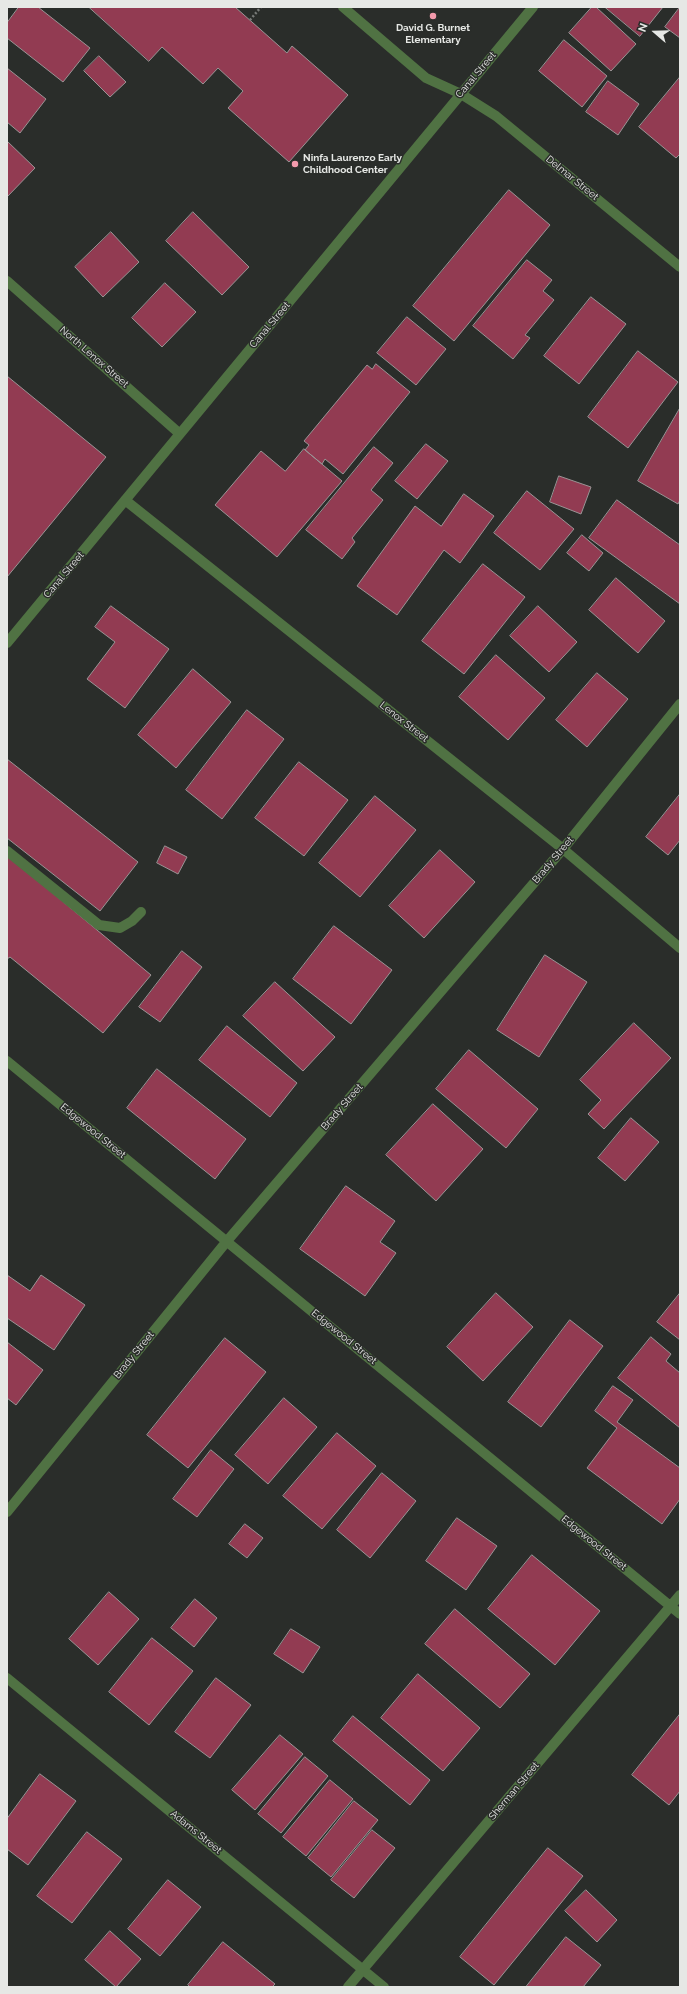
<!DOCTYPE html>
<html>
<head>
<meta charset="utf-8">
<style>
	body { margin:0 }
	#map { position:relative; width:687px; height:1994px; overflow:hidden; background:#2a2d2a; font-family:Raleway,sans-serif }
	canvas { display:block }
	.frame { position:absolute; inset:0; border:8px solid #e6e8e5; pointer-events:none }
	.north { position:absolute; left:635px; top:12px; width:40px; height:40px; -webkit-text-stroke:3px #2a2d2a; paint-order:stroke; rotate:290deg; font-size:11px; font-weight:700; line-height:16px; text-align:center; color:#e6e8e5 }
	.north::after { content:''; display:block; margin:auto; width:14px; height:18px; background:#e6e8e5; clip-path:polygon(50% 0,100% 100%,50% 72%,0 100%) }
</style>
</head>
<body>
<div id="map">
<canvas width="687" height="1994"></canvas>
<div class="frame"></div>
<div class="north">N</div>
</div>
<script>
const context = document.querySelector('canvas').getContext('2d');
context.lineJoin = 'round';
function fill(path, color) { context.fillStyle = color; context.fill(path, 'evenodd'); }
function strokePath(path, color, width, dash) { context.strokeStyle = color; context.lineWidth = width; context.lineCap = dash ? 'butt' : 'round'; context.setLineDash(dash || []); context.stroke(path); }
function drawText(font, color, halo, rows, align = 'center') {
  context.font = font + ' Raleway,sans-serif'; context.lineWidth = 3; context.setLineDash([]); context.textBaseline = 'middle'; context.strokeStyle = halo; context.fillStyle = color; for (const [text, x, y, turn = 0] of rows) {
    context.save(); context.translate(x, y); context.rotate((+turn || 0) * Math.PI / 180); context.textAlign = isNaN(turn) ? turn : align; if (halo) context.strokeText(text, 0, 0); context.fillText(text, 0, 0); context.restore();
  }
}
const building = new Path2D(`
	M19,7H38L90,48L63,82L7,38V23Z
	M89,7H235L287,53L292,46L348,95L289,162L228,108L243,91L218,68L203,84L162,47L149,61Z
	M592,7H596L636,44L611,71L569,33Z
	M605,7H663L640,36Z
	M680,7V38L665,27Z
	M564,40L607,76L582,107L539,71Z
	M99,56L126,82L110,97L84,71Z
	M7,68L46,99L20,133L7,122Z
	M680,77V154L676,158L639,127Z
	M608,81L639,104L618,135L586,112Z
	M7,141L35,168L7,197Z
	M509,190L550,225L454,341L413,306Z
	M193,212L249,267L222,295L166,241Z
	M111,232L139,262L103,297L75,267Z
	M527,260L552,280L543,291L554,300L525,335L530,338L513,359L473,326Z
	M165,283L196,312L162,347L132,318Z
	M591,297L626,324L579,384L544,356Z
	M407,317L446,349L416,385L377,353Z
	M638,351L678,382L628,448L588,417Z
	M376,364L410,392L343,474L325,459L322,464L305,450L309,445L304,441L367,365L372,369Z
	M7,376L106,457L7,577Z
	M680,408V500L678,504L638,481Z
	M426,444L448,461L417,499L395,481Z
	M374,447L393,463L371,490L383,500L352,538L355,542L342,559L306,530Z
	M304,449L342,481L277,557L215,505L261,451L285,471Z
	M559,476L591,487L581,514L550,502Z
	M527,491L574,529L540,570L494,533Z
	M464,494L494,516L460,563L444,550L397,615L357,586L415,506L441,526Z
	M617,500L680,545V604L589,538Z
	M582,535L603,553L589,571L567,553Z
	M483,564L525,597L464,674L422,641Z
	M616,578L665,621L638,653L589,610Z
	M111,606L169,649L125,708L87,679L115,642L95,627Z
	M538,606L577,642L549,672L510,636Z
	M496,655L545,698L508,740L459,697Z
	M193,669L231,702L176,768L138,735Z
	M597,673L628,699L587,747L556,720Z
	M247,710L284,739L222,819L186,790Z
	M7,759L138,862L100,911L7,838Z
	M299,762L348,800L304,856L255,818Z
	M680,794V840L668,855L646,837Z
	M375,796L416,830L360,897L319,863Z
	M165,846L187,857L178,874L157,863Z
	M440,850L475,882L424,938L389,906Z
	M7,855L151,975L103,1033L10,957L7,959Z
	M334,926L392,970L351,1024L293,979Z
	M182,951L202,967L160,1022L139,1007Z
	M545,955L587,982L539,1057L497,1030Z
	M275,982L335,1037L303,1071L243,1016Z
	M634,1023L671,1058L604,1129L588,1114L601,1100L580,1080Z
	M227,1026L297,1083L270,1117L199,1060Z
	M469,1050L538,1109L506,1148L436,1089Z
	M157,1069L246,1139L215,1179L127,1108Z
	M433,1104L483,1149L436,1201L386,1155Z
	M631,1118L659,1142L625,1181L598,1158Z
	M346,1186L395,1221L380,1242L396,1253L365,1296L300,1249Z
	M7,1275L30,1291L41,1275L85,1305L54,1350L7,1318Z
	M496,1293L533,1327L483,1381L447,1347Z
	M680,1293V1340L657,1322Z
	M570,1320L603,1346L541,1427L508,1402Z
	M651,1337L671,1354L666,1361L680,1373V1428L618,1378Z
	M225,1338L266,1372L188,1468L147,1435Z
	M7,1342L43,1370L16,1405L7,1398Z
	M613,1386L633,1400L617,1422L680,1468V1499L662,1524L587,1468L617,1428L595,1411Z
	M284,1398L317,1427L268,1484L235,1455Z
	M337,1433L376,1466L322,1529L283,1496Z
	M211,1450L234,1469L197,1517L173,1499Z
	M382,1473L416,1501L370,1558L337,1530Z
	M457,1518L497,1546L466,1590L426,1561Z
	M245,1524L263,1538L247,1558L229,1544Z
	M532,1555L600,1611L555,1665L488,1609Z
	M109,1592L139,1619L98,1665L69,1639Z
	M195,1599L217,1618L194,1647L171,1628Z
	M455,1609L530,1674L500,1708L425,1644Z
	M291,1629L320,1647L303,1673L274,1654Z
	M152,1638L193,1671L149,1725L109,1692Z
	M418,1674L480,1728L443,1771L381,1718Z
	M216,1678L251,1705L210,1758L175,1732Z
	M680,1714V1791L669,1805L632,1775Z
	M353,1716L430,1780L410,1805L333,1741Z
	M280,1735L303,1754L255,1810L232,1790Z
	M305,1757L328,1776L281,1833L258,1814Z
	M40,1774L76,1801L28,1865L7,1849V1819Z
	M330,1780L353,1799L306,1856L283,1837Z
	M354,1801L378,1820L331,1877L308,1858Z
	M372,1830L395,1848L354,1898L331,1880Z
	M87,1832L122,1859L72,1923L37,1896Z
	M548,1848L583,1876L494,1985L460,1957Z
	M168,1880L201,1907L160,1956L128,1929Z
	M586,1890L617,1920L597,1942L565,1911Z
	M110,1931L141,1959L116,1987L85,1960Z
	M566,1937L601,1965L583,1987H526Z
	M223,1942L275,1984L272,1987H190L188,1985Z`);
const path = new Path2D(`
	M250,20L261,7`);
const minor = new Path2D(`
	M343,7L426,78L461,94L496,116L680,267
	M7,281L180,434
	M125,500L563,849L680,948
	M7,643L533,7
	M7,851L99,925L120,928L132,921L141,912
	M7,1061L680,1614
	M7,1512L227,1241L563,849L680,704
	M7,1678L384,1987
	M348,1987L680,1595`);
const markers = [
	[433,16,4,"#f39aac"],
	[295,164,4,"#f39aac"]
];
const poiNames = [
	["David G. Burnet",433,28],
	["Elementary",433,40],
	["Ninfa Laurenzo Early",303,158,"left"],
	["Childhood Center",303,170,"left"]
];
const streetNames = [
	["Canal Street",476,75,-50],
	["Delmar Street",572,178,39],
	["Canal Street",270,325,-50],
	["North Lenox Street",94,357,41],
	["Canal Street",64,575,-50],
	["Lenox Street",404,722,38],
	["Brady Street",553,860,-50],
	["Brady Street",342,1107,-49],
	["Edgewood Street",93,1131,39],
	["Edgewood Street",344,1337,39],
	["Brady Street",134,1355,-51],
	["Edgewood Street",594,1543,39],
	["Sherman Street",514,1791,-50],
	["Adams Street",196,1832,39]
];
fill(building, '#923b52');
strokePath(building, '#9a9495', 1);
strokePath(path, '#787b78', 2.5, [2, 2]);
strokePath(minor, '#507243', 10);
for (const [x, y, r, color] of markers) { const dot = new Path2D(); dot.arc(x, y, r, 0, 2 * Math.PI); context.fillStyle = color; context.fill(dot); strokePath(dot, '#2a2d2a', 1.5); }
drawText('bold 10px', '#e6e8e5', '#2a2d2a', poiNames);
drawText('10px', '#e6e8e5', '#2a2d2a', streetNames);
</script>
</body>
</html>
